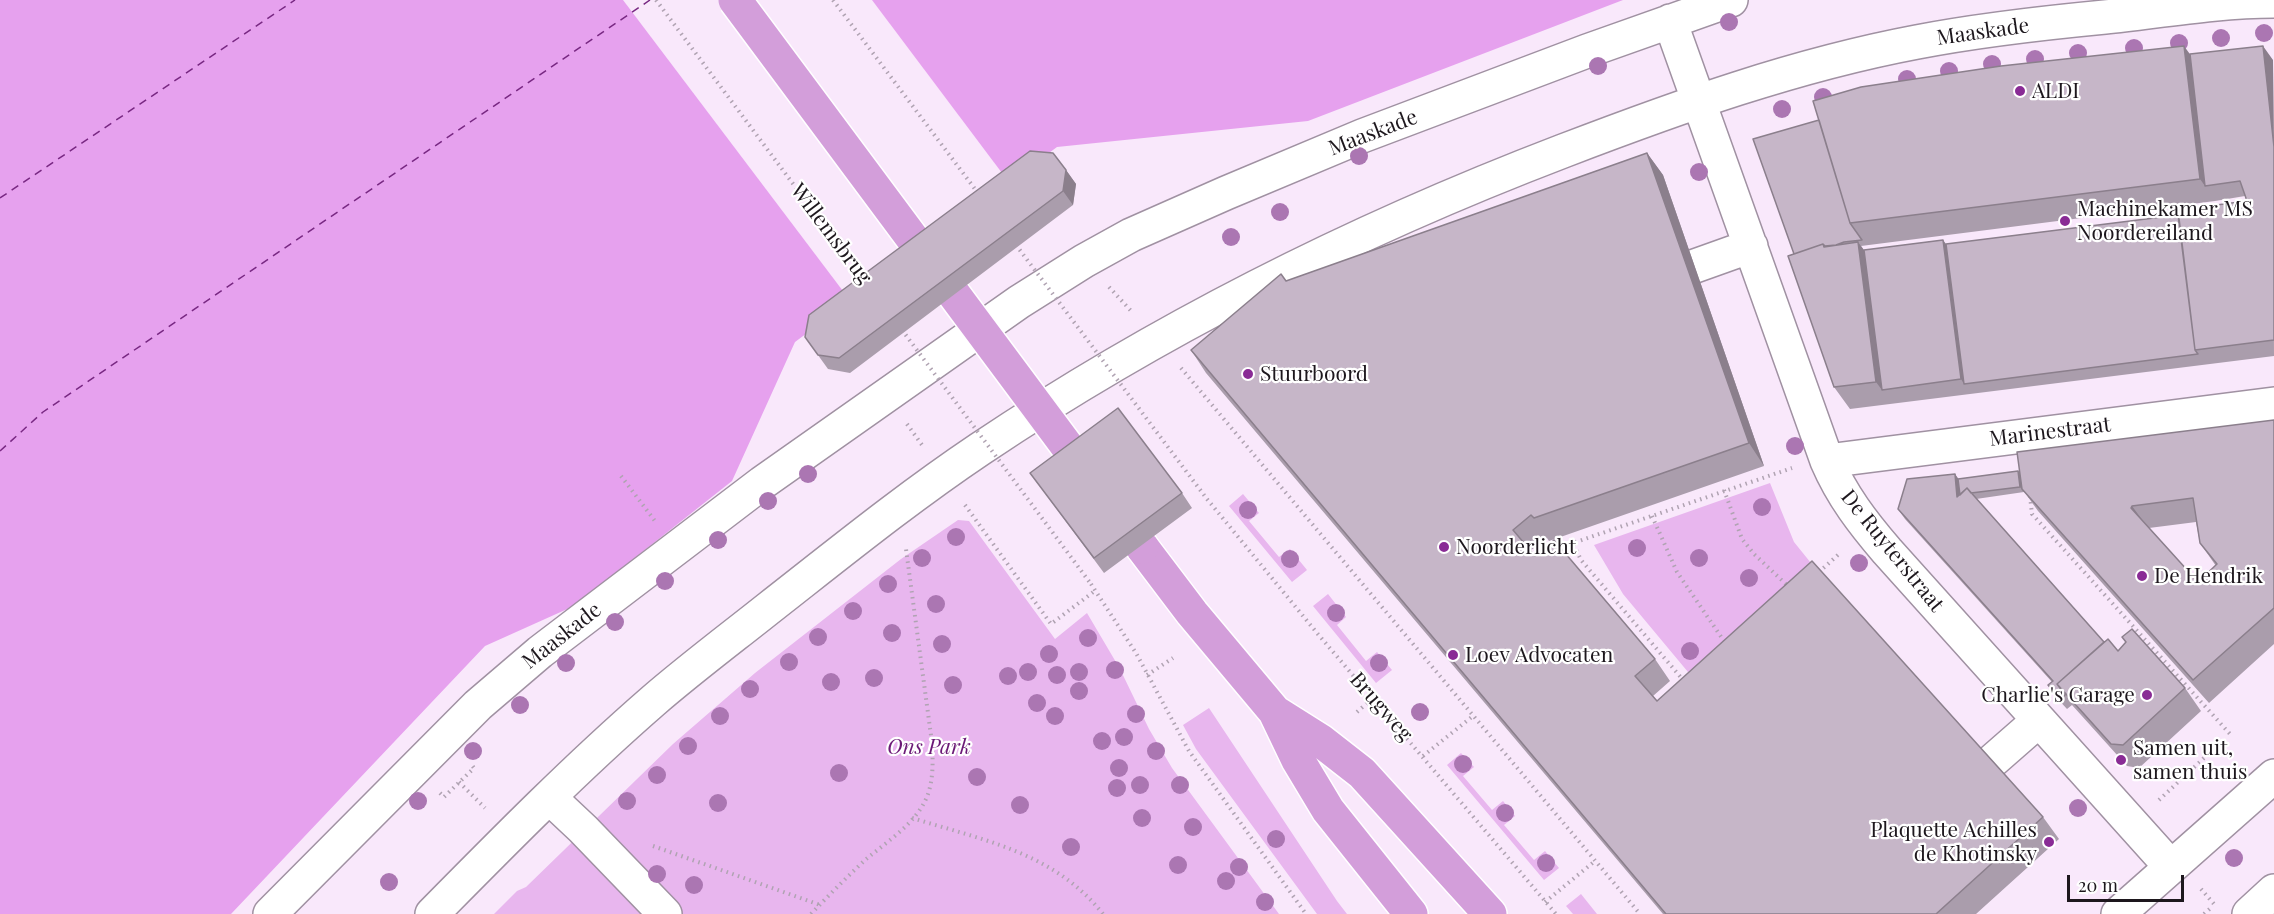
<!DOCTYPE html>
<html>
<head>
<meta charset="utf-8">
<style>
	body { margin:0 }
	#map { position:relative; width:2274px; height:914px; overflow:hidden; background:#f9e8fb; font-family:"Playfair Display",serif }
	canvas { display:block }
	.scale { position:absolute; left:2067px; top:875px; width:117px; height:27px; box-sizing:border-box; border:3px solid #1d171d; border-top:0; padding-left:8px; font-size:18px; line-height:21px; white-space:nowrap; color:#1d171d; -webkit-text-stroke:4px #fff; paint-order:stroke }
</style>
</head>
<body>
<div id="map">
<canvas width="2274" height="914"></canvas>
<div class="scale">20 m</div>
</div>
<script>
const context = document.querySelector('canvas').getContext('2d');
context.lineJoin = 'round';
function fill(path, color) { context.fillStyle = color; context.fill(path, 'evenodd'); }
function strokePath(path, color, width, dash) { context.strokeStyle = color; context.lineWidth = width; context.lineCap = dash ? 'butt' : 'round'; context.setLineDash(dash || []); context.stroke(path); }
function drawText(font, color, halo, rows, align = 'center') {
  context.font = font + ' "Playfair Display",serif'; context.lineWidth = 4.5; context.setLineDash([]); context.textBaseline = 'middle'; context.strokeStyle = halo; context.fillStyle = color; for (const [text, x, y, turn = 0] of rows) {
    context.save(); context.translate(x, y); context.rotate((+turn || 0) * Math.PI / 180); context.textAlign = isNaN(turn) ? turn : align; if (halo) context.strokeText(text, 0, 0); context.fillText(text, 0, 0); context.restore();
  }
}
const green = new Path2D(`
	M1770,483L1794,542L1815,568L1693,678L1623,594L1594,545Z
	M1243,494L1259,513L1249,521L1279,557L1290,549L1307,570L1292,582L1229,506Z
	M958,520L969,521L1055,639L1087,613L1120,669L1149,729L1172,768L1279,914H494L517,891L526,887L673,744L755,673L901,559Z
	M1328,594L1346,617L1337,625L1366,661L1377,652L1392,670L1376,683L1313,606Z
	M1209,708L1337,901L1347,914H1317L1196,749L1183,725Z
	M1461,753L1474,767L1463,776L1492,810L1503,801L1515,816L1504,825L1534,860L1545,851L1559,868L1544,880L1447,765Z
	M1581,894L1597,914H1573L1566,906Z`);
const water = new Path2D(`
	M0,0H1623L1308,121L1057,147L795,342L732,481L574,606L485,646L231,914H0Z`);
const pier = new Path2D(`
	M623,0H872L1011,185L852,303Z`);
const ferry = new Path2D(`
	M0,198L295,0
	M0,451L43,412L650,0`);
const path = new Path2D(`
	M1109,287L1133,313
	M1181,368L1640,914
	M907,424L922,445
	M621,476L655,521
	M1724,490L1742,539L1754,554L1789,587
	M2030,496L2032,514L2230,734
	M1207,499L1317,633L1556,914
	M965,505L1051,624L1096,590
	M1652,516L1677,572L1726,644
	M1819,572L1840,553
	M1091,584L1136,653L1189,751L1306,914
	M1147,675L1173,658
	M1684,681L1581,560L1573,543L1792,468
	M1357,712L1373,698
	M1423,756L1473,716
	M459,782L485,808
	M440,793L444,797L474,768L471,764
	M2159,800L2219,744
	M912,818C983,840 1055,853 1103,914
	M653,846L820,905
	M2201,889L2214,904
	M1545,902L1595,861
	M811,914C828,896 846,878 864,861C885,843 911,827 924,803C934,785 933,762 932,743L906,549
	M2204,914L2213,906`);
const minor = new Path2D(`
	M1670,21L1827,461C1842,496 1863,523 1887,551L2171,867
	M1695,266L1751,246
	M1827,461L2274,404
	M1990,763L2038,721
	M550,798L583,829L665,914
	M270,914L478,705L540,652L762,483L1019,302L1084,261L1131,235L1226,193L1362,136L1587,51L1731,0
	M432,914C504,841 576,768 653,701C690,669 730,639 769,608C838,554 907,498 980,449C1162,327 1359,229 1563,151C1678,107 1795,65 1917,42C1979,30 2042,23 2105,17C2161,11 2218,1 2274,1
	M2118,914L2274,776
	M2249,914L2274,891`);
const major = new Path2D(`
	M1142,547L1192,613L1275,712L1298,760L1328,810L1411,914
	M1275,712L1321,741L1362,773L1490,914`);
const pathBridge = new Path2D(`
	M656,0L864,279
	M833,0L978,193
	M1016,245L1207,499
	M902,330L1091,584`);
const majorBridge = new Path2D(`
	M735,0L1142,547`);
const trees = [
	[1729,22],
	[2264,33],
	[2221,38],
	[2179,43],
	[2134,48],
	[2078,53],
	[2035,59],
	[1992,64],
	[1598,66],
	[1949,71],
	[1907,79],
	[1823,97],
	[1782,109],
	[1359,156],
	[1699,172],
	[1280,212],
	[1231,237],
	[1795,446],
	[808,474],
	[768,501],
	[1762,507],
	[1248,510],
	[956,537],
	[718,540],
	[1637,548],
	[922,558],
	[1699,558],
	[1290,559],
	[1859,563],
	[1749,578],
	[665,581],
	[888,584],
	[936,604],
	[853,611],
	[1336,613],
	[615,622],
	[892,633],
	[818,637],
	[1088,638],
	[942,644],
	[1690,651],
	[1049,654],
	[789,662],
	[566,663],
	[1379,663],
	[1115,670],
	[1028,672],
	[1079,672],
	[1057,675],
	[1008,676],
	[874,678],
	[831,682],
	[953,685],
	[750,689],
	[1079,691],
	[1037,703],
	[520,705],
	[1420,712],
	[1136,714],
	[720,716],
	[1055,716],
	[1124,737],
	[1102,741],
	[688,746],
	[473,751],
	[1156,751],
	[1463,764],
	[1119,768],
	[839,773],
	[657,775],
	[977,777],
	[1140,785],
	[1180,785],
	[1117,788],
	[418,801],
	[627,801],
	[718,803],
	[1020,805],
	[2078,808],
	[1505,813],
	[1142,818],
	[1193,827],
	[1276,839],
	[1071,847],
	[2234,858],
	[1546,863],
	[1178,865],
	[1239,867],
	[657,874],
	[1226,881],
	[389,882],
	[694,885],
	[1265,902]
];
const wall = new Path2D(`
	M2190,54L2273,60L2274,356L1850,409L1834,387L1794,254L1753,139ZM2245,196L2247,201L2178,215L1946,244L1943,240L1864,250L1861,246L2215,201Z
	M1647,153L1663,175L1764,466L1549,541L1547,538L1530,551L1535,556L1655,659L1670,681L1653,696L1657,701L2043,817L2059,839L1976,914H1663L1206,373L1191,350L1286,281Z
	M1066,170L1076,184L1073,205L850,373L828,369L805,337Z
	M2274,420V644L2209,703L2038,511L2023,490L2024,492L1976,499L2104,642L2118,651L2126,643L2122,637L2185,688L2201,711L2139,768L2127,766L2072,705L2067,709L2055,696L2048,685L2052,682L1905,519L1898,509L1955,474L1958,479L2018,471L2020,474ZM2196,522L2200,543L2216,566L2198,582L2149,528Z
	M1030,473L1182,493L1192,508L1104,573Z`);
const shadedWall = new Path2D(`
	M2184,46L2200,68L2205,186L2200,179Z
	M2263,46L2273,60L2274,147Z
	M1647,153L1663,175L1764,466L1749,443Z
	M1066,170L1076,184L1073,205L1063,191Z
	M1943,240L1953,255L1964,384L1961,379Z
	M1858,242L1874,264L1882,390L1876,382Z
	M2018,471L2022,476L2024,492L2020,487Z
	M1955,474L1962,484L1965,507L1957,497Z
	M2132,506L2148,528L2131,508Z`);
const building = new Path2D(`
	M2184,46L2200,179L1850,223L1813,101L1861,87L2001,66Z
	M2263,46L2274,147V340L2195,350L2178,210L2247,201L2240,181L2205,186L2190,54Z
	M1819,120L1850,223L1862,240L1844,242L1836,245L1825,246L1823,244L1794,254L1753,139Z
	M1030,151L1053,153L1066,170L1063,191L839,358L818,355L805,337L809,315Z
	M1647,153L1749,443L1534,518L1531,515L1513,530L1535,556L1554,540L1655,659L1635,676L1657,701L1812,561L2043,817L1936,914H1666L1191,350L1281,274L1286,281Z
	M2178,215L2195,350L2198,354L1964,384L1946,244Z
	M1943,240L1961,379L1882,390L1864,250Z
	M1858,242L1876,382L1834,387L1788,256L1823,244L1824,247Z
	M1118,408L1182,493L1094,558L1030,473Z
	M2274,420V608L2193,680L2022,489L2017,452ZM2193,498L2200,543L2217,564L2198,582L2131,508L2132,506Z
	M2018,471L2020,487L1971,493L1967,488L1960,495L1958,479Z
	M1955,474L1957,497L1967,488L2104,642L2057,684L2065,695L2060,699L2048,685L2053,681L1898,509L1907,479Z
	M2132,629L2185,688L2123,745L2111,744L2057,684L2108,639L2118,651L2126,642L2122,637Z`);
const markers = [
	[2020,91,6,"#892b95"],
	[2065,221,6,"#892b95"],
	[1248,374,6,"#892b95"],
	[1444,547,6,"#892b95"],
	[2142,576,6,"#892b95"],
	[1453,655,6,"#892b95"],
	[2147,695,6,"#892b95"],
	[2121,760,6,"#892b95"],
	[2049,842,6,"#892b95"]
];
const streetNames = [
	["Maaskade",1983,32,-8],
	["Maaskade",1373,133,-21],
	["Willemsbrug",831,234,53],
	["Marinestraat",2050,432,-7],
	["De Ruyterstraat",1892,551,51],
	["Maaskade",562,636,-38],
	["Brugweg",1381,707,49]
];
const poiNames = [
	["ALDI",2032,91],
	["Machinekamer MS",2077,209],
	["Noordereiland",2077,233],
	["Stuurboord",1260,374],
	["Noorderlicht",1456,547],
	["De Hendrik",2154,576],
	["Loev Advocaten",1465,655],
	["Charlie's Garage",2135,695,"right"],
	["Samen uit,",2133,748],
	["samen thuis",2133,772],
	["Plaquette Achilles",2037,830,"right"],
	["de Khotinsky",2037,854,"right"]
];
const parkNames = [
	["Ons Park",929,747]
];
fill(green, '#e8b6ee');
fill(water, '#e6a1ee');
fill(pier, '#f9e8fb');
strokePath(ferry, '#782882', 1.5, [8, 6]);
strokePath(minor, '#a091a2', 36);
strokePath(major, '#fff', 36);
strokePath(path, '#b0a3b2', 4, [1.5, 4.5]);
strokePath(minor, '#fff', 33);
strokePath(major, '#d39eda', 33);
strokePath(majorBridge, '#fff', 36, []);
strokePath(pathBridge, '#b0a3b2', 4, [1.5, 4.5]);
strokePath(majorBridge, '#d39eda', 33);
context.fillStyle = '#ab76b2';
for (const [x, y] of trees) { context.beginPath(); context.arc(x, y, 9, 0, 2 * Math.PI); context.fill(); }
fill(wall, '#aa9dac');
fill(shadedWall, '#8b7f8c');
fill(building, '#c6b6c8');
strokePath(building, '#8b7f8c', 1.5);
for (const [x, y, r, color] of markers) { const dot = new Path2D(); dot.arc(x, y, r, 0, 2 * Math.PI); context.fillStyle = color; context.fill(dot); strokePath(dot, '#fff', 2); }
drawText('21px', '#1d171d', '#fff', streetNames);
drawText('21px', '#1d171d', '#fff', poiNames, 'left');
drawText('italic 21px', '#6b1976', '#fff', parkNames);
</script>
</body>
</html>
